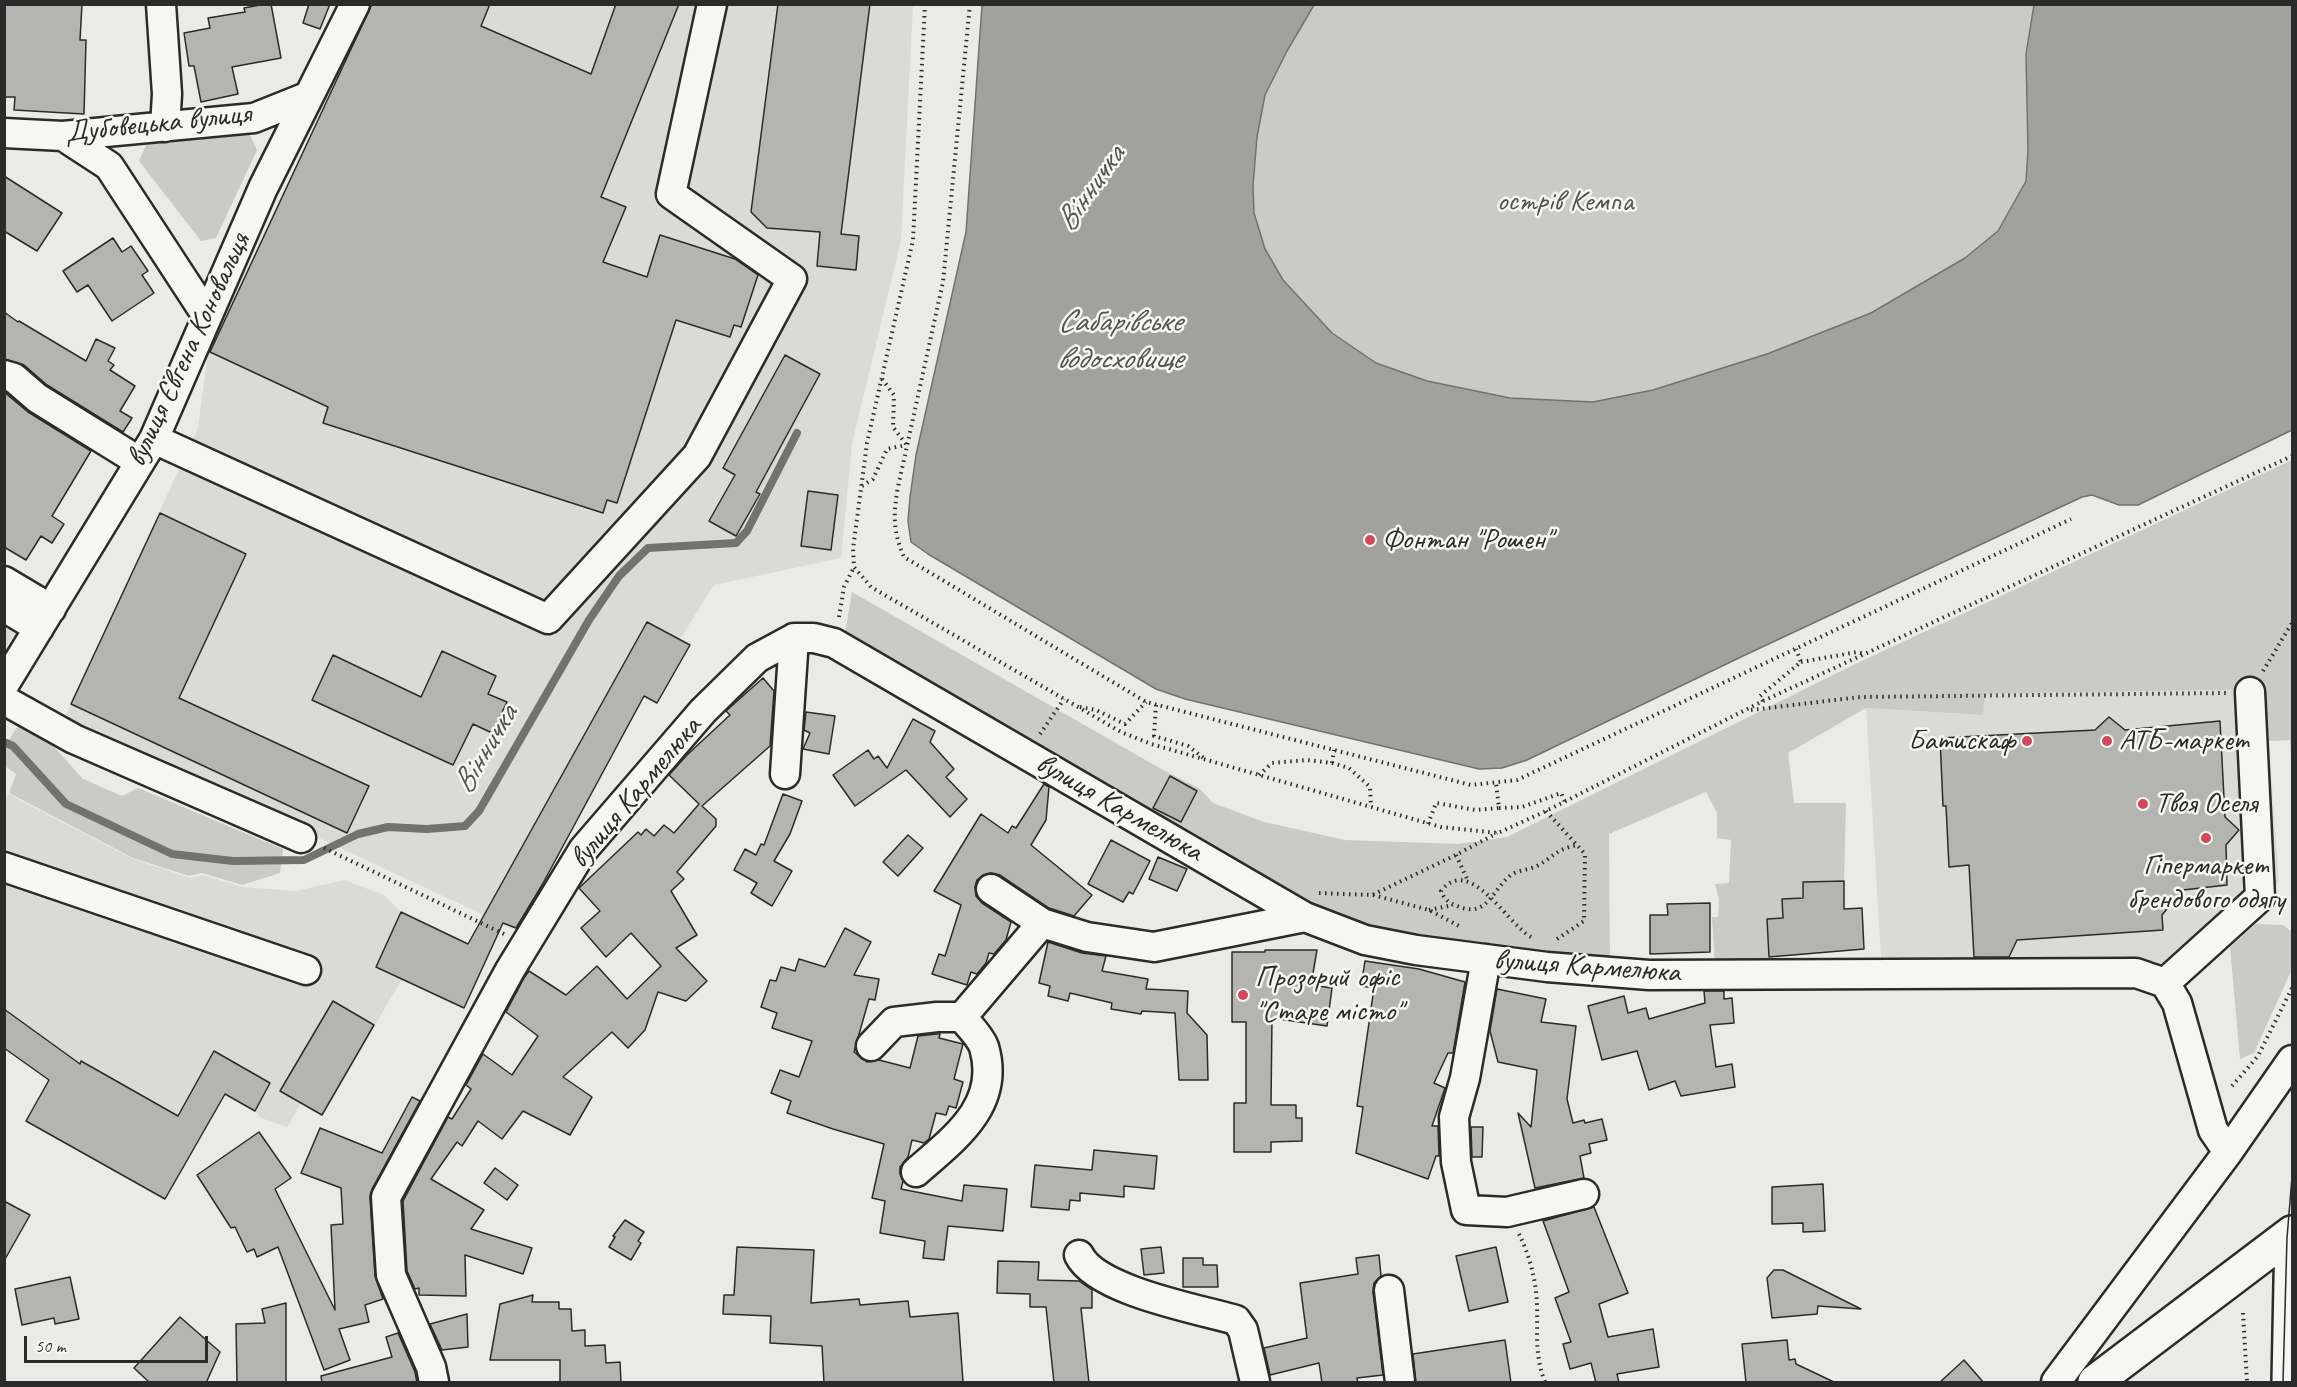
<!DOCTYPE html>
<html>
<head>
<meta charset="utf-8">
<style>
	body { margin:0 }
	#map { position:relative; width:2297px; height:1387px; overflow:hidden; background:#eaeae6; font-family:Caveat,sans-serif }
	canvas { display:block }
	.frame { position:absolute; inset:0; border:6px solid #2b2b2b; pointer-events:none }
	.scale { position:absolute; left:24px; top:1336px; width:184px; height:27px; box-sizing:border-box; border:3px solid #2b2b2b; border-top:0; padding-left:8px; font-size:18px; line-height:21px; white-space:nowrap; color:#2b2b2b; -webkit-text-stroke:4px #f6f6f2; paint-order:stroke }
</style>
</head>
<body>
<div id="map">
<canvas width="2297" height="1387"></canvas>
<div class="frame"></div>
<div class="scale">50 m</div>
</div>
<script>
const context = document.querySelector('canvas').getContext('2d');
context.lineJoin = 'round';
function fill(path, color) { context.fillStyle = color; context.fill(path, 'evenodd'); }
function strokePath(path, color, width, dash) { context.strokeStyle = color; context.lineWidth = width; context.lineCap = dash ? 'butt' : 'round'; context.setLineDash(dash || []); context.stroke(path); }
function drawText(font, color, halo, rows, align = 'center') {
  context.font = font + ' Caveat,sans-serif'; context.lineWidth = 5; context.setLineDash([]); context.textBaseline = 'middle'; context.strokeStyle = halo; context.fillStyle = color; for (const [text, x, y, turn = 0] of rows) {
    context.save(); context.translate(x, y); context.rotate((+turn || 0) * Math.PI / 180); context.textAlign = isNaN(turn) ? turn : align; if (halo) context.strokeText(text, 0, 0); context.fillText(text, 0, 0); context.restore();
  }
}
const built = new Path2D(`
	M372,5H913L901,240L852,444L841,558L714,585L644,696L518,931L64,719L198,428L208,351Z
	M5,593L29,609L5,649Z
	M2265,689L2279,882L2165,983L1882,974L1866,708L1982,715L1985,694Z
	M8,794L133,859L190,878L203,875L242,887L296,891L344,880L384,895L401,912L376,966L402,979L322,1115L301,1103L287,1127L261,1118L255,1111L225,1094L165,1199L26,1121L47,1084V1078L5,1048L4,799Z`);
const green = new Path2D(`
	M1314,5H2034L2026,54L2028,151L2026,182L1998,231L1965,258L1871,313L1767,354L1653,390L1593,402L1510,398L1427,381L1376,363L1332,333L1283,280L1265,249L1254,213L1253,185L1257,137L1265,95L1287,51Z
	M249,133L257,150L216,238L201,241L139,161L149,138Z
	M2292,460V778L2290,740L2269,741L2265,689L1985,694L1983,715L1866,708L1788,753L1794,803H1846L1844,880L1802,882V897L1782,899L1783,918L1767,919L1769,964L1715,966L1712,917H1718L1719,899L1715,884L1729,883L1731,840L1717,838V813L1706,792L1609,834L1610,964L1365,928L1316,910L1195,836L845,633L852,592L1163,770L1200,789L1213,803L1264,822L1345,840L1458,844L1507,837L1849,667Z
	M21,721L56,749L83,779L122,796L138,788L283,849L280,873L242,885L202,873L189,876L133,858L9,793L16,774L5,766L4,748Z
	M2256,924L2283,925L2292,932V969L2254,1053L2240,1059L2230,947Z`);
const water = new Path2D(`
	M982,5H1314L1287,51L1265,95L1257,137L1253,185L1254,213L1265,249L1283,280L1332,333L1376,363L1427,381L1510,398L1593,402L1653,390L1767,354L1871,313L1965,258L1998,231L2026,181L2028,151L2026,54L2034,5H2292V430L2138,505H2119L2092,495L2082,497L1743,656L1527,760L1502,768L1479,769L1185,699L1156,689L928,554L911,542L908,521L910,497L916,455L966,232Z`);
const stream = new Path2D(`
	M4,742L13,746L66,804L172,854L233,861L304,860L358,834L388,827L427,829L465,826L479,811L589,620L619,576L648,548L736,543L747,531L797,433`);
const building = new Path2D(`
	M4,4H82L80,40H86L84,114L14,110L15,97H4Z
	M265,4H271L281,58L232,67L238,94L201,102L194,66H189L184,33L210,28L208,18L245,12L244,8Z
	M309,4H330L320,29L303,23Z
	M372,4H490L481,26L591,74L616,4H679L601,197L626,207L603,262L647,277L660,235L735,259L758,275L741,327L734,325L730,337L676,320L617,503L607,500L603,513L323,423L328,407L210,352Z
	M778,4H870L841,234L859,236L856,270L817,266L820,232L767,228L751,212Z
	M4,176L62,213L37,251L4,231Z
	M113,238L122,252L131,246L148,271L142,275L154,293L112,321L88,285L77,292L63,271Z
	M4,312L18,322L19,321L86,361L96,339L115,348L108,361L114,365L110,370L135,386L120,411L132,418L123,432L47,385L24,365L4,359Z
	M785,355L820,374L756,492L760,494L736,536L709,521L735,475L723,468Z
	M4,392L28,412L91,451L52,516L64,524L52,543L41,536L26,560L4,547Z
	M808,491L838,495L831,550L801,546Z
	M160,513L246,554L179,698L369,786L347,833L71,704Z
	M647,622L690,645L657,703L644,696L542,885L516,928L503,923L464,1008L376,967L401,912L468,944Z
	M442,651L496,676L488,694L507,702L492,733L473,724L453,765L312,700L333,655L421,697Z
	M763,678L774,691L770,746L702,806L716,819V826L677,872L684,879L671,891L697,935L676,948L707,981L686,1001L658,992L645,1030L628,1048L612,1032L563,1077L592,1097L570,1135L523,1111L502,1139L478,1121L462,1146L457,1142L431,1179L484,1210L471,1229L532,1248L523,1274L465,1255L466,1296L419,1295V1288L415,1289L407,1271L403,1201L448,1117L452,1119L471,1089L466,1085L483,1054L512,1075L538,1036L506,1012L524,978L529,971L566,995L597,966L627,999L661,966L631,933L606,957L581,928L600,911L579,888L638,832L641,835L646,829L654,836L664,825L674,833L699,804L669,775L687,755L730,715L726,711Z
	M806,712L835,716L829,754L803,749L810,733L804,730Z
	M2109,717L2125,730L2220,721L2225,817L2239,830L2226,845L2227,885L2183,890L2162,915L2163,930L2017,940L2009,957H1974L1969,865L1949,867L1946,806H1943L1940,738L2095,730Z
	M913,719L935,731L930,742L954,769L946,777L967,799L950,817L906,770L855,806L833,775L868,750L874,759L878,756L887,768Z
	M1170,776L1197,791L1181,822L1153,808Z
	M1044,784L1049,787L1046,820L1031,845L1092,895L1074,916L1049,908L1000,875L991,873L983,875L977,880L975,887L976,896L982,903L1011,922L1006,940L994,954L989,953L986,963L977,974L971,972L967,985L932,974L939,954L945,956L961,905L934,891L981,814L1008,833L1012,826L1016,828Z
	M783,794L802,801L790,834L774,861L792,871L772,906L751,893L757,883L734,870L745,849L756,855L761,844L764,845Z
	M908,835L923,848L898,876L883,862Z
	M1111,840L1150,861L1133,894L1129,892L1123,902L1088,884Z
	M1158,857L1187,869L1177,891L1149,879Z
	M1844,881V909L1862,908L1864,949L1769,957L1767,919L1783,918L1782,899L1803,898V882Z
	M1710,903V952L1650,954V915H1668L1667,904Z
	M845,928L871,942L854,975L879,979L875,1000L869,999L854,1052L867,1062L879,1060L910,1068L918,1036L937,1034H940L939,1038L963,1044L954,1079L963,1082L956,1108L949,1106L946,1115L936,1113L929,1139L924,1143L912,1140L908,1157L900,1167V1174L903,1181L901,1189L962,1201L964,1185L1007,1189L1003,1231L948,1226L944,1260L923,1258L925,1241L880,1233L885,1201L872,1198L884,1144L833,1129L787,1113L791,1101L771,1093L780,1070L799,1077L812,1041L772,1028L777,1013L761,1007L770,980L776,981L781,967L795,971L799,959L825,967Z
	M1048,942L1082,953L1106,956L1102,971L1148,979L1146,989L1188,991L1187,1013L1207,1035L1208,1080H1179L1175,1013L1142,1011L1141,1014L1111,1009L1112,1003L1070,993L1068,1001L1048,996L1050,986L1039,983Z
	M1265,950H1317L1311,985L1332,988L1327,1026L1272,1018L1271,1105H1296V1118H1302V1141L1271,1142V1152H1234V1103H1246V1022H1232V952H1265Z
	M1365,961L1419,969L1465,982L1453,1053H1448L1434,1083L1445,1088L1432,1126H1438L1439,1156H1436L1428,1179L1356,1153L1363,1107L1357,1106L1374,988L1361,986Z
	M1497,989L1546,999L1541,1022L1576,1026L1567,1099L1573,1123L1584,1120L1585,1123L1602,1119L1607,1140L1589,1144L1591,1153L1580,1156L1584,1178L1535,1188L1518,1113L1531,1127L1537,1070L1498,1062L1490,1031Z
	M1704,991H1724V999L1732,998L1734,1023L1710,1025L1716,1067L1732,1064L1735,1087L1681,1096L1675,1081L1649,1090L1637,1051L1602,1060L1588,1006L1624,996L1628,1013L1646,1008L1649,1019L1705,1003Z
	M333,1001L374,1025L322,1115L280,1091Z
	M4,1009L80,1064L81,1061L178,1116L214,1051L270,1083L255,1111L225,1094L165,1199L26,1121L49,1080L4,1048Z
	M412,1097L420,1101L372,1189L370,1197L375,1276L383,1299L365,1305L369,1322L339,1329L350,1360L324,1370L278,1247L257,1257L254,1249L247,1252L235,1227L231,1228L197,1175L259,1132L291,1178L275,1189L335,1310L331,1225L343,1224L341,1188L301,1173L320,1128L382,1153Z
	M1471,1127H1483L1482,1157H1472Z
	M1094,1150L1157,1156L1154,1189L1124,1186V1197L1080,1193V1201L1070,1200L1069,1210L1031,1207L1035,1165L1092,1170Z
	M495,1168L518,1185L507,1200L484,1183Z
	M1823,1184L1825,1231L1803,1232V1223L1772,1224V1187Z
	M4,1201L30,1215L4,1261Z
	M1594,1207L1628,1293L1599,1304L1608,1337L1653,1329L1659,1367L1617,1374L1619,1383H1596L1591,1363L1570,1369L1563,1344L1571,1342L1555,1298L1569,1292L1543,1221Z
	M625,1220L644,1232L638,1241L641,1243L631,1260L609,1247L615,1237L613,1236Z
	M737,1247L814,1250L811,1303L859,1299L860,1305L908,1301L910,1317L958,1313L963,1382L824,1383L822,1346L770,1343L771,1316L723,1314L724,1295H734Z
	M1161,1247L1164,1273L1144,1275L1141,1249Z
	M1496,1247L1508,1302L1469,1311L1456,1256Z
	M1379,1255L1381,1276L1374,1283L1373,1292L1383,1375L1357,1378L1358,1383H1322L1319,1363L1270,1375L1264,1348L1307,1338L1300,1283L1358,1274L1356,1258Z
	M1183,1258H1203V1265H1217L1218,1287H1183Z
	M998,1261L1039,1262L1038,1280L1079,1281L1092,1290V1308H1081L1089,1383H1054L1046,1307H1030V1294L997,1293Z
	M1774,1270H1783L1861,1309L1818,1306L1817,1314L1772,1318L1767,1278Z
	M70,1277L79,1319L55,1324L54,1318L22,1325L15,1289Z
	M533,1295L532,1302H559V1309H571L572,1331L585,1330V1346L605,1345L606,1363L620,1362L621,1383H560V1360H490L500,1304Z
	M286,1303V1383H237L236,1324L265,1323L262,1309Z
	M467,1314L468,1347L442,1350L430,1324Z
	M180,1317L220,1352L206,1383H150L134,1368Z
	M398,1333L415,1372L417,1383H322L321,1376L392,1357L386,1337Z
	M1505,1340L1511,1383H1416L1413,1354Z
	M1787,1340L1789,1360L1795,1359L1796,1364L1836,1383H1746L1742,1344Z
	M1964,1360L1984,1383H1939Z`);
const path = new Path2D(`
	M925,4L913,240L867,443L853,549L854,567L871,587L1121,732L1151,744L1441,827L1498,833L1546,811L1763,701L2292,456
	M970,4L943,282L898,487C893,514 893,532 904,557L1146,702L1471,785L1517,780L2071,519
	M882,379L894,395L893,427L906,444
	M862,486L873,479L887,449L906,445
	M839,617L844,587L854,567
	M1801,662L1857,652L1865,654
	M2263,671L2292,623
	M1763,701L1760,696L1801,662L1796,649
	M1156,705L1154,736L1188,746L1205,759
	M1080,707L1096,710L1125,724L1146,702
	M1751,710L1860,697L2226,693
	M1040,734L1064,699
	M1332,763L1334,750
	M1259,775L1272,763L1307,760L1332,763L1349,768L1370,787L1371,807
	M1499,808L1522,807L1561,793L1565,802
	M1546,811L1585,854L1584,921L1554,941
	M1428,824L1436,803L1476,810L1499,808L1496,783
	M324,848L504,934
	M1456,855L1468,881
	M1319,893L1372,895L1456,855L1497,833
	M1373,895L1429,910L1461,927
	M1429,910L1453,905
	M1531,937C1507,924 1470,854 1441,891C1444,899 1449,903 1457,906C1487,919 1491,891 1511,875C1518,870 1529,870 1537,866C1555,856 1556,849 1578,845
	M2232,1086L2258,1056L2292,988
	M1519,1234C1529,1254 1536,1280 1537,1303C1538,1332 1534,1354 1545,1382
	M2243,1313L2247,1382`);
const minor = new Path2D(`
	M161,4L167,94L165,127
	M4,133L63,136L254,118L309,96
	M63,136L109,166L207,316
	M4,375L14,378L37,398L140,462
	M154,439L548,619L697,456L792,279L671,194L712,4
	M4,581L51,609
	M4,607L39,628
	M4,685L154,439L263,188L355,4
	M4,700L74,739L301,838
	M785,774L794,638
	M4,867L306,970
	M991,889L1042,923L1087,937L1154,947L1305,917
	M1486,959L1465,1078L1454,1117L1456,1162L1466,1210L1507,1212L1584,1194
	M2165,983L2260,897L2250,692
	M962,1017L1042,923
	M871,1046L894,1022L937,1017H962C968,1025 980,1036 984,1047C1001,1105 955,1138 916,1172
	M1079,1255C1097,1291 1198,1309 1236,1320L1243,1330L1255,1382
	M1389,1290L1400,1382
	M434,1382L431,1367L391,1275L386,1197L510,970L583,850L703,711L757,658L794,638H814L834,643L1305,917L1365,940L1416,950L1547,967L1649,975L2136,973L2165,983L2177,1003L2213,1130L2228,1152
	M2056,1382L2228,1152L2292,1060`);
const major = new Path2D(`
	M2095,1382L2292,1233
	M2289,1382L2292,1233`);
const tram = new Path2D(`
	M2283,1382L2287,1238L2292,1177`);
const markers = [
	[1370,540,6,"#d1495b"],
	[2027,741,6,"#d1495b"],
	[2107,741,6,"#d1495b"],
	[2143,804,6,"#d1495b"],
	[2206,838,6,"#d1495b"],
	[1243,995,6,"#d1495b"]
];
const streetNames = [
	["Дубовецька вулиця",158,124,-6],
	["вулиця Євгена Коновальця",189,350,-65],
	["вулиця Кармелюка",636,793,-50],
	["вулиця Кармелюка",1119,808,30],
	["вулиця Кармелюка",1587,967,4]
];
const parkNames = [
	["острів Кемпа",1565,202]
];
const poiNames = [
	["Фонтан \"Рошен\"",1382,540],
	["Батискаф",2015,741,"right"],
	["АТБ-маркет",2119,741],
	["Твоя Оселя",2155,804],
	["Гіпермаркет",2206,866,"center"],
	["брендового одягу",2206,900,"center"],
	["Прозорий офіс",1255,978],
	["\"Старе місто\"",1255,1012]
];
const waterNames = [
	["Вінничка",1091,189,-55],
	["Сабарівське",1119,323],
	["водосховище",1119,360],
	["Вінничка",486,750,-59]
];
fill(built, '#dadad6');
fill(green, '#cacac7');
fill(water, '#a1a19e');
strokePath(water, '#727270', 1.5);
strokePath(stream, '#727270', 8);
fill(building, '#b4b4b1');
strokePath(building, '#2b2b2b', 1.5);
strokePath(minor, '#2b2b2b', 33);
strokePath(major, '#2b2b2b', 38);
strokePath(path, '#2b2b2b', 4, [1.5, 4.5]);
strokePath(minor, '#f6f6f2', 28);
strokePath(major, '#f6f6f2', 33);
strokePath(tram, '#2b2b2b', 1.5);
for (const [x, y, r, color] of markers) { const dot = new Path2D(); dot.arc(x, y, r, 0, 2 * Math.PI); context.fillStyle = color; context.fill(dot); strokePath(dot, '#f6f6f2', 2); }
drawText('30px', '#2b2b2b', '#f6f6f2', streetNames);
drawText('30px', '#535352', '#f6f6f2', parkNames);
drawText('30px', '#2b2b2b', '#f6f6f2', poiNames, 'left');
drawText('italic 32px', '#545453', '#f6f6f2', waterNames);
</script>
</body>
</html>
